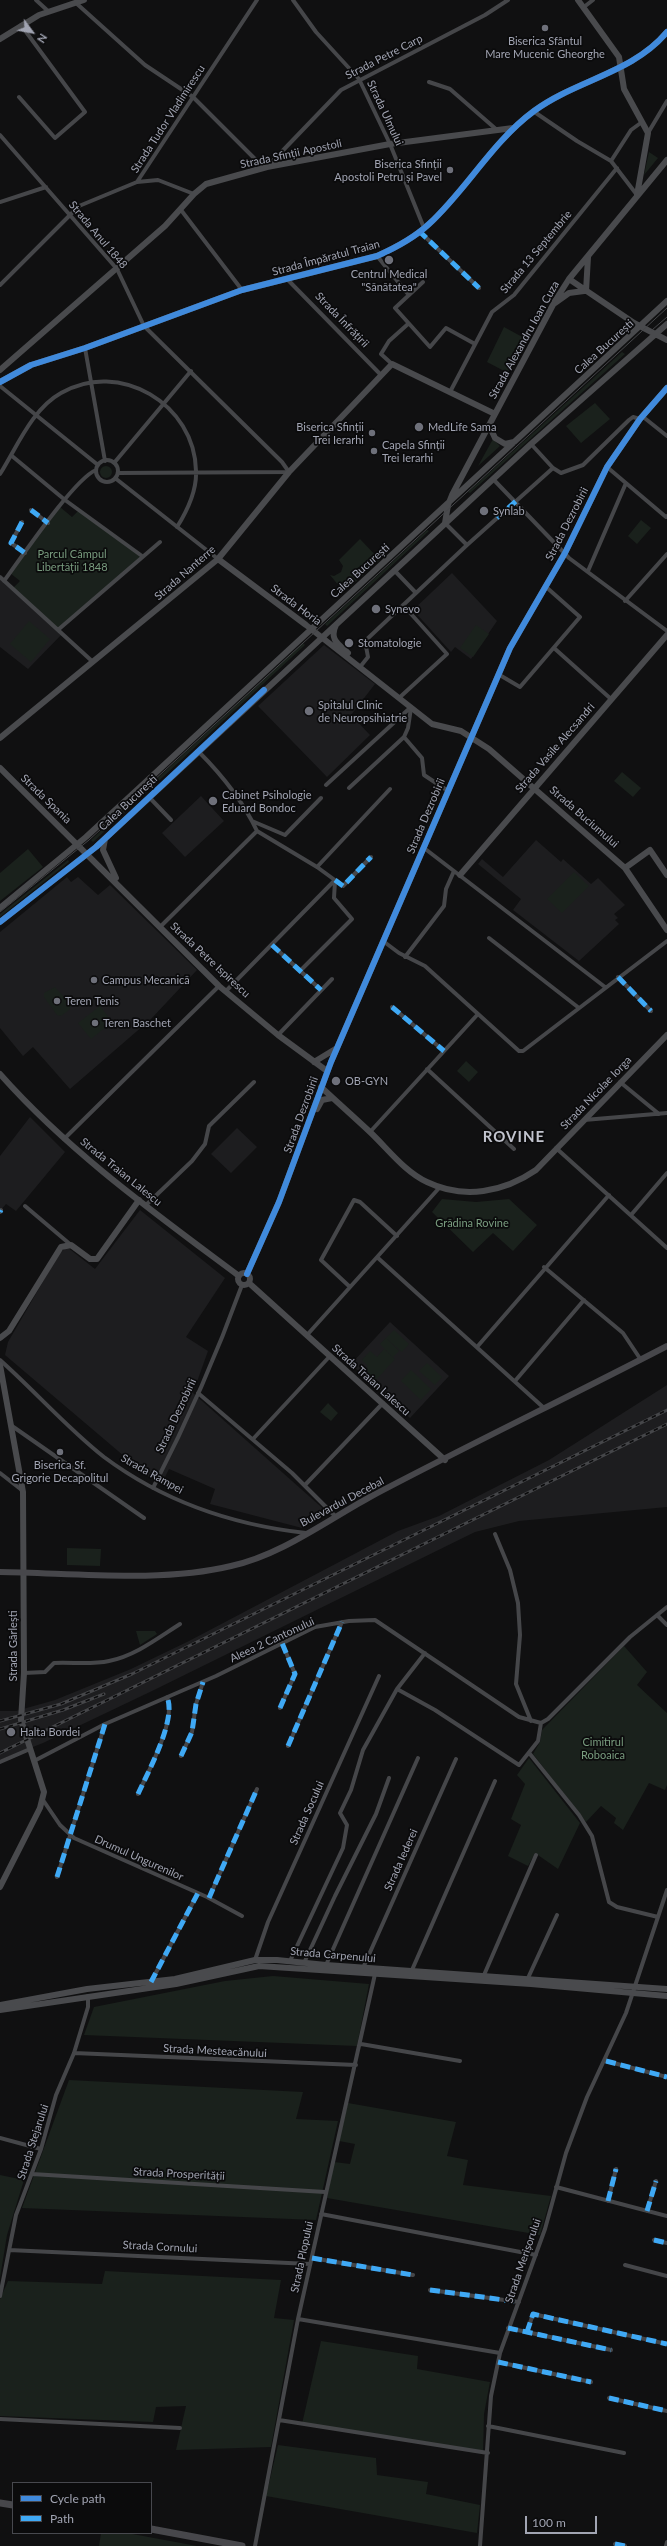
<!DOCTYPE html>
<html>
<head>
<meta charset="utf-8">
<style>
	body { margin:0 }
	#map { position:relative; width:667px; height:2546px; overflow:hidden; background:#101011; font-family:Lato,sans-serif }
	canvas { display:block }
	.legend { position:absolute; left:12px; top:2482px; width:140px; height:52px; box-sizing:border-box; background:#0b0b0c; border:1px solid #47484e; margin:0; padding:5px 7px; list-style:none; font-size:12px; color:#a1a4b2 }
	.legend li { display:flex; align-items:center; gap:8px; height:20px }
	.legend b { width:20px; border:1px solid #47484e }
	.north { position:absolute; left:12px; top:12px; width:40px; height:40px; -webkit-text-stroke:3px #0b0b0c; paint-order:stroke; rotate:122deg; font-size:11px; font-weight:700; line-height:16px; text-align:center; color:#a1a4b2 }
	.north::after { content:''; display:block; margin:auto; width:14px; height:18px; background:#a1a4b2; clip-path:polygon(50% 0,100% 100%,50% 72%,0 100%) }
	.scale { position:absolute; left:525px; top:2516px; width:72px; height:18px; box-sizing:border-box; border:2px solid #a1a4b2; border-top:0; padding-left:5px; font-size:12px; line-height:14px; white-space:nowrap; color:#a1a4b2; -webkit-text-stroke:3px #0b0b0c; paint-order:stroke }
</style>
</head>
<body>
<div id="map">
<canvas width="667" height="2546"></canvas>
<ul class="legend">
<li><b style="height:5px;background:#408adc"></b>Cycle path</li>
<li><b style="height:5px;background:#3fa9f5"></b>Path</li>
</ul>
<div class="north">N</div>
<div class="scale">100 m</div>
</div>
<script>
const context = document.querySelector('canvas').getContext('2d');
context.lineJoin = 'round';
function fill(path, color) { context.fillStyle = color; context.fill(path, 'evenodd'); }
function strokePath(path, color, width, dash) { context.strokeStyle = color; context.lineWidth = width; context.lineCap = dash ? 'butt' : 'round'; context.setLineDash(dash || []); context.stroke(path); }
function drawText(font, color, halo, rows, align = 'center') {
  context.font = font + ' Lato,sans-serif'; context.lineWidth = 3.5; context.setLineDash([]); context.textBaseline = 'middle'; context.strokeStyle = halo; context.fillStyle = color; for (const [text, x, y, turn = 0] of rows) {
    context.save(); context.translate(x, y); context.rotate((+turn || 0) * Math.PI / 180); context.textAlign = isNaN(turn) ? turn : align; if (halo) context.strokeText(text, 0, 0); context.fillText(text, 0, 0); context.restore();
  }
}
const built = new Path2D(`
	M452,573L497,621L471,659L455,647L451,652L413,610Z
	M0,577L63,633L28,669L0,647Z
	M324,645L375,684L351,715L370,735L327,777L258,706Z
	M201,796L224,821L185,857L162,833Z
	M536,840L561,862L563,859L591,884L598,878L625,905L614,914L618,918L615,920L619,924L579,961L513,910L521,899L478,864L482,859L503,877Z
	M67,877L71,882L78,877L98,895L110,885L197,970L151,1019L70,1089L33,1047L23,1056L0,1028V932Z
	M30,1117L65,1152L16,1211L6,1204L0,1211V1156Z
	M237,1128L257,1147L231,1173L211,1154Z
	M140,1210L225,1278L186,1337L208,1351L193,1393L328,1513L302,1528L210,1504L215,1489L169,1469L162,1483L151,1479L5,1355L8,1342L59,1254L67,1247L95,1269Z
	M390,1322L449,1376L410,1418L351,1364Z
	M667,1385V1507L519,1521L475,1532L152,1691L43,1743L0,1760V1711H16L55,1700L131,1669L189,1641L398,1531L439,1516L549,1460Z`);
const green = new Path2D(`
	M649,152L658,158L644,175Z
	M504,327L526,339L508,373L487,362Z
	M622,352L625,354L470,493L468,492Z
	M595,403L610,419L581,443L566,426Z
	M493,439L500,446L478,466Z
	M100 472a6 6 0 1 1 12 0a6 6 0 1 1-12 0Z
	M60,507L72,517L79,510L142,556L59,629L13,588L20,581L10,573Z
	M641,520L651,528L637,544L628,536Z
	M427,530L429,531L327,626L325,624Z
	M360,539L380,560L344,592L330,575L334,576L341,572L343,566L339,560Z
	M29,621L50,639L31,662L10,644Z
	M476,625L489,634L473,657L460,648Z
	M303,643L305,645L93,842L91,840Z
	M622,772L641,788L633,797L614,781Z
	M28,849L43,867L0,901V873Z
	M68,860L69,862L0,917V914Z
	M574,872L589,886L562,913L547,899Z
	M55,987L71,1005L69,1010L61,1016L57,1015L44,997V993Z
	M100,1006L112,1022L91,1039L78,1023Z
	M466,1061L478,1072L469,1082L457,1071Z
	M442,1199L476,1202L509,1199L537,1225L513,1251L493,1233L473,1252L432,1212Z
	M394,1330L409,1344L402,1352L386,1338Z
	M386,1338L399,1351L393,1357L380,1344Z
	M384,1349L395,1359L376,1380L365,1370L368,1366L362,1360L370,1351L377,1357Z
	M427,1363L442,1377L435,1385L419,1371Z
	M411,1370L431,1389L421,1400L401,1381Z
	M328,1403L338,1413L331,1421L320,1412Z
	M67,1548L101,1549L100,1566L67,1565Z
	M136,1631H155L157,1634L140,1645Z
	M624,1646L647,1672L637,1685L667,1713V1785L665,1790L649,1783L623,1830L614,1823L616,1818L601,1806L586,1822L533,1754L540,1742L542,1730Z
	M529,1758L580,1823L558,1869L535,1853L528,1866L508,1856L521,1825L511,1819L525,1784L517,1775Z
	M273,1976L369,1984L357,2046L84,2035L94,2007L225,1981Z
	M69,2080L303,2092L296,2119L338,2121L316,2220L22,2208Z
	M348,2103L456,2122L447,2156L468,2160L463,2185L551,2196L540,2235L327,2198L334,2162L350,2164L355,2144L339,2141Z
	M0,2175L24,2180L7,2235L0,2278Z
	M105,2271L281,2280L274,2318L294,2320L271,2447L176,2450L186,2406L156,2407L153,2422L0,2416V2299L8,2281L102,2284Z
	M321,2341L418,2356L417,2369L490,2382L484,2414L483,2454L302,2424Z
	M278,2445L376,2458L377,2475L428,2482L426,2494L480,2505L477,2533L266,2496Z
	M101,2533H127L197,2546H99Z`);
const street = new Path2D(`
	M36,0L48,11
	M293,0L316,32L359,79L390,144L424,228
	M76,3L145,65L193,97L264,168
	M584,7L593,0
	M429,82L450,89L497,130
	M19,97L55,138L85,112L21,25
	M533,111L577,141L611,161L637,195
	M648,133L667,101
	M0,135L117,269L144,326L282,462L289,472
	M611,161L631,130L642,122
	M267,167L341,90L485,15L508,0
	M137,182L158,180L194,194
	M0,202L46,187
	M181,210L242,290
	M419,231L479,288
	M377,256L408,294
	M288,280L381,375
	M423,282L395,308L430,347L446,328L475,344
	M0,285L79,206L137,182L257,0
	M85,348L105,461
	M392,364L381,354L389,341L408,324
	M0,386L98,465
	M450,392L492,312L514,295L617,168
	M642,416L667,436
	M12,456L65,500L142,556
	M96 471a11 11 0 1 1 22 0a11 11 0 1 1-22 0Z
	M114,463L191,371
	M607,467L666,517L667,516
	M553,468L561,473L583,465L629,420L633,417L640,419
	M118,473L289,472
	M0,474C17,447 32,409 61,393C119,359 195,404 196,471C197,491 187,511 177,527
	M115,478L218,559
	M493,479L569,558L667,631
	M31,510L48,523
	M22,522L11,543L25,553
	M445,523L467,545
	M394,570L416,593
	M588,571L626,483
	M0,577L93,662
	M4,581C21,558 74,479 96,470
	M625,601L667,554
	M59,629L160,542
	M554,648L611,699
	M360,667L368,657L365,641L467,545L553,468L531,444
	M498,674L520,687L580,617L545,586
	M399,698L447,654L403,605
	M404,737L422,758L424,775L448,791
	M198,751C222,775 243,801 257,831
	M326,785L411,707
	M349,788L404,737L408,728L411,708
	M149,797L171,820
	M252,821L285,835L321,798
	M257,831L317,867L343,886L371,857
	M424,848L605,987
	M317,867L390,789
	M160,927L257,831
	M489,938L579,1008
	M383,941L399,953L425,966L519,1051H523L667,941
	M272,945L321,990
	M405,957L444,906L446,889L454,871
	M300,971L352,919L334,898L335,881
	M618,977L651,1011
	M226,991L335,880
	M392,1007L444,1051
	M278,1035L332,979
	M427,1069L514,1149
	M620,1082L659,1114
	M584,1120L667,1113
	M370,1132L478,1014
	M64,1139L219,986
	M556,1148L667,1248
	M146,1205L192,1161L205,1144L209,1126L254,1082
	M25,1206L71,1245
	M0,1212L1,1210
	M631,1215L667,1173
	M378,1258L544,1408
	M544,1267L623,1333L641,1360
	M350,1287L321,1260L354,1200L360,1202L397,1236
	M307,1335L440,1187
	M477,1347L609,1195
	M0,1360C35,1391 67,1428 104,1457C163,1501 233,1525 306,1533
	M515,1381L584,1300
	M198,1393L292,1473L336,1517
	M12,1426L144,1518
	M253,1439L330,1356
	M0,1473L23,1491
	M305,1485L383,1403
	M153,1488C187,1422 217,1354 242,1285
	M495,1534L510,1570L518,1603L520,1635L516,1684L531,1721
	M657,1615L667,1625
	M425,1653L397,1689L435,1710L519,1765L538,1741L541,1723
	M24,1673L45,1672L54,1663C72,1662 91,1665 109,1661C135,1656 158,1638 180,1624
	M280,1708L295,1674L282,1643
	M288,1746L342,1622
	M530,1754L579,1815L592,1836L609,1902L617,1907L658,1917
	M181,1756L192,1732L196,1704L203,1682
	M34,1761L105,1724L216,1676L315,1627L349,1621L375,1620L519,1717L541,1723L548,1719L630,1637L667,1607
	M0,1762L30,1749
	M138,1794C148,1772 177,1719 167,1697
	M43,1800L60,1825L74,1838L207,1897L242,1916
	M57,1877L105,1724
	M209,1898L257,1789
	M255,1960L268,1922L379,1676
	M290,1961L343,1848L347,1825L340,1813L351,1790L363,1750L397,1689
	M304,1963L335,1896L376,1814L389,1778
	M326,1965L418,1758
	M363,1968L456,1759
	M412,1970L495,1781
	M484,1975L536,1855
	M528,1978L557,1915
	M151,1982L198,1893
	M361,2044L460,2061
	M74,2053L356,2065
	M606,2061L667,2077
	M0,2138L41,2149
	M32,2174L325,2192
	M556,2187L667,2216
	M608,2201L616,2169
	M647,2211L656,2181
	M321,2214L536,2255
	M654,2240L667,2243
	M9,2250L310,2264
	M312,2258L413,2275
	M625,2265L667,2276
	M430,2290L519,2302
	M0,2296L16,2215L41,2149L56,2095L74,2053L88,2007V1996
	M298,2319L500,2353
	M508,2328L611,2350
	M527,2332L533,2314L667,2344
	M498,2362L591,2382
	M609,2398L667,2411
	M0,2419L180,2428
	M279,2420L488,2453
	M488,2426L624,2453
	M615,2544L625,2546
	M255,2546L298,2319L375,1974
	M480,2546L491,2396L500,2353L545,2229L566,2153L587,2097L626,2013L667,1890
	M666,2546L667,2542`);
const secondary = new Path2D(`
	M578,0L619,57L624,89L648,133L637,195
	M0,39L39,15L84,0
	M569,279L634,323L667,340
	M586,291L588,257
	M555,303L569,293L584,291
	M0,370L165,226L194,194L206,184L267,167L390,144L513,128
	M0,382L31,365L85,348L242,290L377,256C395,248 414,238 429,224C467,189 492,142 534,111C576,80 633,73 667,32
	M489,425L495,438L505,444L514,442
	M445,523L448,505L452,495L555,301L569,279L667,160
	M218,559L306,625L432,724L461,731L489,749L625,868L667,930
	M336,625C329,639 338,644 348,653
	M0,738L218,559L289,472L392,364L495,414
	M0,768L219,986L278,1035L327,1071
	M105,839L103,850L116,878
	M625,868L650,850L667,875
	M460,875L667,635
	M0,908L86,837L667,301
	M0,922L96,847L531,444L667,324
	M314,1062L337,1048
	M0,1074C69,1152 156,1214 239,1276
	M321,1087C337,1102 354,1117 370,1132C388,1149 405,1172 427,1182C464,1200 504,1192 536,1170L667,1035
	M317,1109L322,1100L332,1098
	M238 1279a6 6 0 1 1 12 0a6 6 0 1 1-12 0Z
	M247,1274L279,1202L331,1062L510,648L565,553L607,467L640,419L667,388
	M249,1283L445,1460
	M0,1338L9,1331L61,1247L71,1245L90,1259H97L139,1200
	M0,1365L23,1492L24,1673L21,1720L44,1792L40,1808L0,1887
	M0,2005L87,1989L175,1979L255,1960H277L326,1965L667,1989
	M0,2010L176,1984L259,1966L531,1984L667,1996`);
const primary = new Path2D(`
	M0,1572C73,1573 161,1583 231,1566C281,1555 326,1521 370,1497C468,1445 569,1397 667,1346`);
const highway = new Path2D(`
	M0,2503L13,2505
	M151,2529L242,2546`);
const tram = new Path2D(`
	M652,330L667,317
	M0,912L89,840L667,308`);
const rail = new Path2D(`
	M0,1721L61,1704L132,1674L667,1410
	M0,1729L63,1710L104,1694
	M0,1753L667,1424`);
const quiet = new Path2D(`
	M419,231L479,288
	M31,510L48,523
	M497,518L516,501
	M22,522L11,543L25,553
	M335,880L343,886L371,857
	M272,945L321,990
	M618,977L651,1011
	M392,1007L444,1051
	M0,1212L1,1210
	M280,1708L295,1674L282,1643
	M288,1746L342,1622
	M181,1756L192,1732L196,1704L203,1682
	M138,1794C148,1772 177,1719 167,1697
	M57,1877L105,1724
	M209,1898L257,1789
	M151,1982L198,1893
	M606,2061L667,2077
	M608,2201L616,2169
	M647,2211L656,2181
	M654,2240L667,2243
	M312,2258L413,2275
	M430,2290L519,2302
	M508,2328L611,2350
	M527,2332L533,2314L667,2344
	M498,2362L591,2382
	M609,2398L667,2411
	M615,2544L625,2546`);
const cycleway = new Path2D(`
	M0,382L31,365L85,348L242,290L377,256C395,248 414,238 429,224C467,189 492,142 534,111C576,80 633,73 667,32
	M0,922L96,847L264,690
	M247,1274L279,1202L331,1062L510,648L565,553L607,467L640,419L667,388`);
const markers = [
	[545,28,4,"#6e707a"],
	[450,170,4,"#6e707a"],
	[389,260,5,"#6e707a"],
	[419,427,5,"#6e707a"],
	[372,433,4,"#6e707a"],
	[374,451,4,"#6e707a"],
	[484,511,5,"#6e707a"],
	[376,609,5,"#6e707a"],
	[349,643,5,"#6e707a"],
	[309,711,5,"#6e707a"],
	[213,801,5,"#6e707a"],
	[94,980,4,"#6e707a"],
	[57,1001,4,"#6e707a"],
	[95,1023,4,"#6e707a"],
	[336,1081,5,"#6e707a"],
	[60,1452,4,"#6e707a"],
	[11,1732,5,"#6e707a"]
];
const poiNames = [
	["Biserica Sfântul",545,41,"center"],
	["Mare Mucenic Gheorghe",545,54,"center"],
	["Biserica Sfinții",442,164,"right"],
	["Apostoli Petru și Pavel",442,177,"right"],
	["Centrul Medical",389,274,"center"],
	["\"Sănătatea\"",389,287,"center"],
	["Biserica Sfinții",364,427,"right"],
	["Trei Ierarhi",364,440,"right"],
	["MedLife Sama",428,427],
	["Capela Sfinții",382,445],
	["Trei Ierarhi",382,458],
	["Synlab",493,511],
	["Synevo",385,609],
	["Stomatologie",358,643],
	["Spitalul Clinic",318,705],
	["de Neuropsihiatrie",318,718],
	["Cabinet Psihologie",222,795],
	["Eduard Bondoc",222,808],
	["Campus Mecanică",102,980],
	["Teren Tenis",65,1001],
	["Teren Baschet",103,1023],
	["OB-GYN",345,1081],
	["Biserica Sf.",60,1465,"center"],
	["Grigorie Decapolitul",60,1478,"center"],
	["Halta Bordei",20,1732]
];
const streetNames = [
	["Strada Petre Carp",384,57,-27],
	["Strada Ulmului",385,113,65],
	["Strada Tudor Vladimirescu",168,119,-57],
	["Strada Sfinții Apostoli",291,154,-12],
	["Strada Anul 1848",98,235,50],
	["Strada 13 Septembrie",536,252,-50],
	["Strada Împăratul Traian",326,258,-15],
	["Strada Înfrățirii",342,320,46],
	["Strada Alexandru Ioan Cuza",524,340,-61],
	["Calea București",604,347,-42],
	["Strada Dezrobirii",567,524,-63],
	["Calea București",360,571,-42],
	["Strada Nanterre",185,573,-41],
	["Strada Horia",296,605,37],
	["Strada Vasile Alecsandri",555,748,-49],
	["Strada Spania",46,799,44],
	["Calea București",128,803,-43],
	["Strada Dezrobirii",426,816,-67],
	["Strada Buciumului",584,817,41],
	["Strada Petre Ispirescu",210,960,43],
	["Strada Nicolae Iorga",596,1093,-46],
	["Strada Dezrobirii",301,1115,-70],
	["Strada Traian Lalescu",121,1172,39],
	["Strada Traian Lalescu",371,1380,42],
	["Strada Dezrobirii",176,1416,-65],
	["Strada Rampei",152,1474,29],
	["Bulevardul Decebal",342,1502,-28],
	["Aleea 2 Cantonului",272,1640,-25],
	["Strada Gârlești",13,1646,-90],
	["Strada Socului",307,1813,-66],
	["Drumul Ungurenilor",139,1858,24],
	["Strada Iederei",401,1860,-66],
	["Strada Carpenului",333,1955,5],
	["Strada Mesteacănului",215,2051,3],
	["Strada Stejarului",33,2142,-72],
	["Strada Prosperității",179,2174,3],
	["Strada Cornului",160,2247,3],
	["Strada Plopului",302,2257,-78],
	["Strada Merișorului",523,2261,-71]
];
const parkNames = [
	["Parcul Câmpul",72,554],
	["Libertății 1848",72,567],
	["Grădina Rovine",472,1223],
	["Cimitirul",603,1742],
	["Roboaica",603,1755]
];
const districtNames = [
	["ROVINE",514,1137]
];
fill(built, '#1d1d1f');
fill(green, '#1a211c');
strokePath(street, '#454649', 4);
strokePath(secondary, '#494a4d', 6);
strokePath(primary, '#47474b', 6);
strokePath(highway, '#47474b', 7);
strokePath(tram, '#454649', 1);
strokePath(rail, '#454649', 3);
strokePath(rail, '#0b0b0c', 1.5, [4.5]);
strokePath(quiet, '#3fa9f5', 5, [10, 5]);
strokePath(cycleway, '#408adc', 6);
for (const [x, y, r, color] of markers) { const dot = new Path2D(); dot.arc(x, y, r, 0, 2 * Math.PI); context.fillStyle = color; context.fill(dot); strokePath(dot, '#0b0b0c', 1.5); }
drawText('11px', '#a1a4b2', '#0b0b0c', poiNames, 'left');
drawText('11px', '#a1a4b2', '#0b0b0c', streetNames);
drawText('11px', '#799c7f', '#0b0b0c', parkNames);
context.letterSpacing = '1px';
drawText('bold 15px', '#c2c4ce', '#0b0b0c', districtNames);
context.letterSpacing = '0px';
</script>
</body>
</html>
